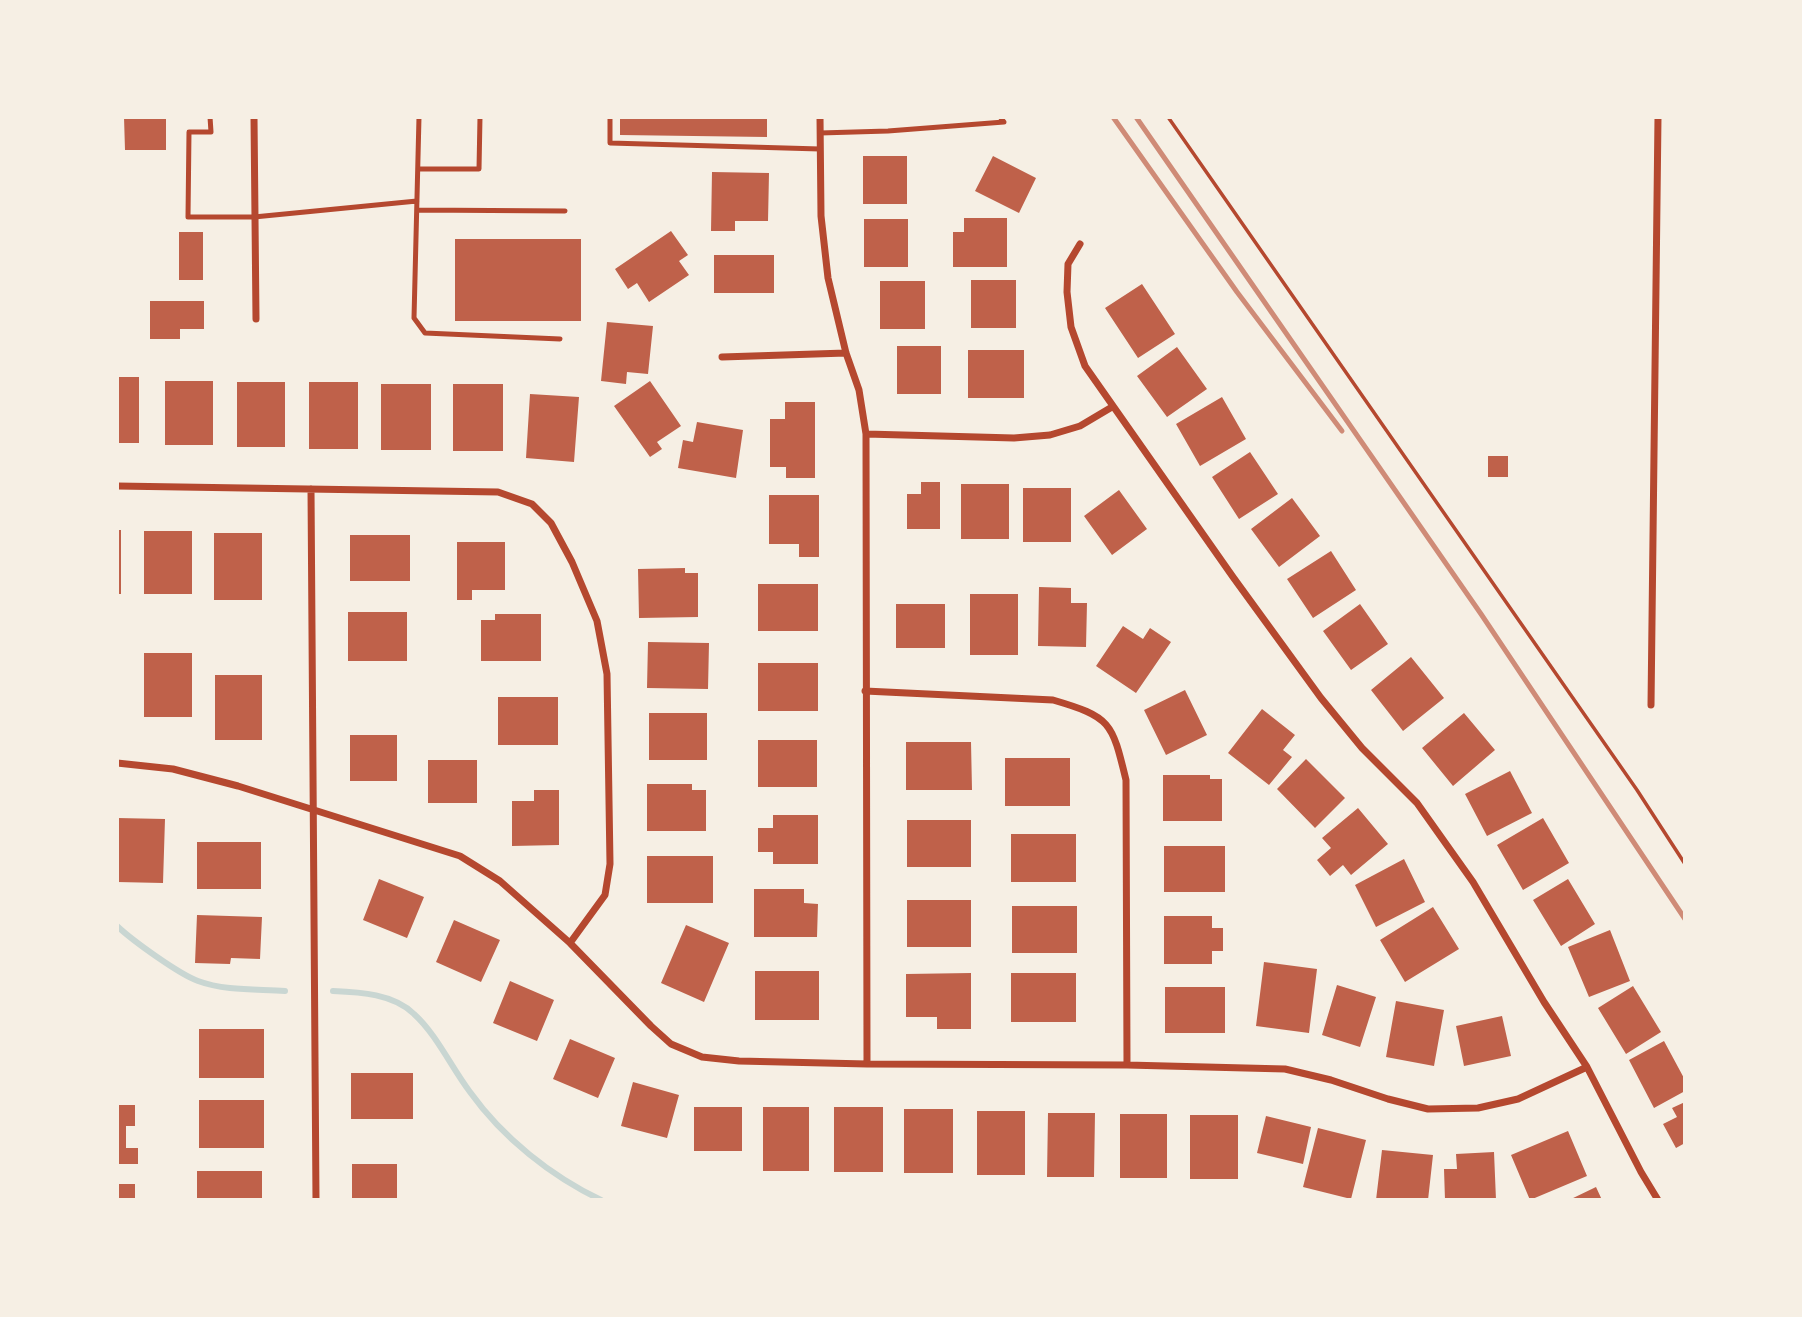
<!DOCTYPE html>
<html>
<head>
<meta charset="utf-8">
<style>
	body { margin:0 }
	#map { position:relative; width:1802px; height:1317px; overflow:hidden; background:#f6efe4; font-family:"Varela Round",sans-serif }
	canvas { display:block }
	.frame { position:absolute; inset:0; border:119px solid #f6efe4; pointer-events:none }
</style>
</head>
<body>
<div id="map">
<canvas width="1802" height="1317"></canvas>
<div class="frame"></div>
</div>
<script>
const context = document.querySelector('canvas').getContext('2d');
context.lineJoin = 'round';
function strokePath(path, color, width, dash) { context.strokeStyle = color; context.lineWidth = width; context.lineCap = dash ? 'butt' : 'round'; context.setLineDash(dash || []); context.stroke(path); }
function fill(path, color) { context.fillStyle = color; context.fill(path, 'evenodd'); }
const stream = new Path2D(`
	M117,926C133,941 179,974 198,981C225,991 257,989 285,991
	M333,991C360,992 394,994 414,1014C437,1035 451,1067 470,1092C503,1138 551,1176 601,1200`);
const building = new Path2D(`
	M124,117H166V150H125Z
	M620,117H767V137L620,135Z
	M863,156H907V204H863Z
	M993,156L1036,178L1019,213L975,191Z
	M712,172L769,173L768,221H735V231H711Z
	M964,218H1007V267H953V232H964Z
	M864,219H908V267H864Z
	M671,231L688,255L679,261L689,275L649,302L637,283L628,289L615,269Z
	M179,232H203V280H179Z
	M455,239H581V321H455Z
	M714,255H774V293H714Z
	M971,280H1016V328H971Z
	M880,281H925V329H880Z
	M1142,284L1175,334L1138,358L1105,308Z
	M150,301H204V329H180V339H150Z
	M607,322L653,326L648,374L627,372L626,384L601,381Z
	M897,346H941V394H897Z
	M1177,347L1207,389L1167,417L1137,376Z
	M968,350H1024V398H968Z
	M117,377H139V443H117Z
	M165,381H213V445H165Z
	M650,381L681,426L657,442L662,449L650,457L614,406Z
	M237,382H285V447H237Z
	M309,382H358V449H309Z
	M381,384H431V450H381Z
	M453,384H503V451H453Z
	M530,394L579,397L574,462L526,458Z
	M1222,397L1246,439L1200,466L1176,424Z
	M785,402H815V478H786V467H770V419H785Z
	M697,422L743,430L736,478L678,468L683,440L693,442Z
	M1250,452L1278,494L1239,519L1212,477Z
	M1488,456H1508V477H1488Z
	M921,482H940V529H907V494H921Z
	M961,484H1009V539H961Z
	M1023,488H1071V542H1023Z
	M1119,490L1147,529L1112,555L1084,516Z
	M769,495H819V557H799V544H769Z
	M1292,498L1320,536L1279,567L1251,529Z
	M117,530H121V594H117Z
	M144,531H192V594H144Z
	M214,533H262V600H214Z
	M350,535H410V581H350Z
	M457,542H505V590H472V600H457Z
	M1331,551L1356,590L1313,618L1287,579Z
	M685,568V573H698V617L639,618L638,569Z
	M758,584H818V631H758Z
	M1039,587L1071,588V603H1087L1086,647L1038,646Z
	M970,594H1018V655H970Z
	M896,604H945V648H896Z
	M1360,604L1388,644L1351,670L1323,631Z
	M348,612H407V661H348Z
	M495,614H541V661H481V620H495Z
	M1123,626L1143,639L1150,628L1171,642L1136,693L1096,666Z
	M648,642L709,643L708,689L647,688Z
	M144,653H192V717H144Z
	M1411,657L1444,698L1403,731L1371,690Z
	M758,663H818V711H758Z
	M215,675H262V740H215Z
	M1185,690L1207,735L1166,755L1144,710Z
	M498,697H558V745H498Z
	M1262,709L1295,735L1283,750L1292,757L1269,785L1228,753Z
	M649,713H707V760H649Z
	M1464,713L1495,750L1453,786L1422,748Z
	M350,735H397V781H350Z
	M758,740H817V787H758Z
	M906,742H971L972,790H906Z
	M1005,758H1070V806H1005Z
	M1306,759L1345,798L1315,828L1277,789Z
	M428,760H477V803H428Z
	M1510,771L1532,813L1487,836L1465,794Z
	M1163,775H1210V779H1222V821H1163Z
	M647,784H692V790H706V831H647Z
	M534,790H559V845L512,846V801H534Z
	M1358,808L1388,844L1351,875L1343,865L1330,876L1317,860L1331,848L1322,838Z
	M773,815H818V864H773V852H758V828H773Z
	M117,818L165,819L163,883L117,882Z
	M1543,818L1569,863L1523,890L1497,845Z
	M907,820H971V867H907Z
	M1011,834H1076V882H1011Z
	M197,842H261V889H197Z
	M1164,846H1225V892H1164Z
	M647,856H713V903H647Z
	M1404,859L1425,902L1376,927L1355,885Z
	M379,879L424,897L407,938L363,920Z
	M1568,879L1595,924L1561,946L1533,900Z
	M754,889H804V903L818,904L817,937H754Z
	M907,900H971V947H907Z
	M1012,906H1077V953H1012Z
	M1433,907L1459,949L1405,982L1380,940Z
	M197,915L262,917L260,959L231,958L230,964L195,963Z
	M1164,916H1212V928H1223V951H1212V964H1164Z
	M454,920L500,940L481,982L436,962Z
	M686,925L729,943L704,1002L661,983Z
	M1610,930L1630,981L1589,997L1568,947Z
	M1264,962L1317,969L1309,1033L1256,1026Z
	M755,971H819V1020H755Z
	M971,973V1029H937V1017H906V974Z
	M1011,973H1076V1022H1011Z
	M510,981L554,1000L537,1041L493,1023Z
	M1337,985L1376,997L1360,1047L1322,1035Z
	M1633,986L1661,1032L1626,1054L1598,1008Z
	M1165,987H1225V1033H1165Z
	M1396,1001L1444,1010L1434,1066L1386,1057Z
	M1502,1016L1511,1056L1464,1066L1456,1026Z
	M199,1029H264V1078H199Z
	M570,1039L615,1058L598,1098L553,1079Z
	M1664,1041L1685,1080V1091L1654,1108L1629,1060Z
	M351,1073H413V1119H351Z
	M633,1082L679,1095L667,1138L621,1126Z
	M199,1100H264V1148H199Z
	M1685,1102V1143L1676,1148L1663,1124L1677,1117L1672,1108Z
	M117,1105H135V1126H126V1148H138V1164H117Z
	M694,1107H742V1151H694Z
	M763,1107H809V1171H763Z
	M834,1107H883V1172H834Z
	M904,1109H953V1173H904Z
	M977,1111H1025V1175H977Z
	M1048,1113H1095L1094,1177H1047Z
	M1120,1114H1167V1178H1120Z
	M1190,1115H1238V1179H1190Z
	M1266,1116L1311,1127L1303,1164L1257,1153Z
	M1318,1128L1366,1140L1351,1199L1303,1187Z
	M1568,1131L1587,1176L1530,1200L1511,1155Z
	M1382,1150L1433,1155L1428,1200H1376Z
	M1494,1152L1496,1200H1445L1444,1169H1457L1456,1154Z
	M352,1164H397V1200H352Z
	M197,1171H262V1200H197Z
	M117,1184H135V1198L117,1200Z
	M1596,1187L1602,1200H1569Z`);
const path = new Path2D(`
	M1168,117L1637,790L1685,864`);
const service = new Path2D(`
	M210,117L211,132H189L188,217H254L417,201
	M419,117L414,318L425,333L560,339
	M610,117V143L820,149
	M820,133L888,131L1004,122L1000,117
	M418,169H479L480,117
	M417,210L565,211`);
const minor = new Path2D(`
	M254,117L256,319
	M820,117L821,216L828,278L846,353L859,390L866,434L867,1064
	M1080,244L1068,264L1067,292L1071,327L1085,366L1233,577L1321,698L1362,748L1417,803L1473,882L1544,1002L1587,1067L1641,1172L1658,1200
	M722,357L846,353
	M866,434L1014,438L1050,435L1080,426L1112,407
	M117,486L498,492L532,504L551,523L572,562L597,621L607,674L610,864L605,895L570,943
	M311,489L316,1200
	M865,691L1053,700C1111,717 1112,722 1126,780L1127,1065
	M1651,705L1658,117
	M117,763L173,769L238,786L460,856L500,881L570,943L651,1026L671,1044L702,1057L739,1061L867,1064L1127,1065L1285,1069L1331,1080L1388,1099L1428,1109L1478,1108L1518,1099L1587,1067`);
const rail = new Path2D(`
	M1113,117L1237,292L1342,431
	M1136,117L1481,614L1685,919`);
strokePath(stream, '#c9d6d2', 6);
fill(building, '#bf614a');
strokePath(path, '#b5482f', 3.5);
strokePath(service, '#b5482f', 5);
strokePath(minor, '#b5482f', 7);
strokePath(rail, '#cf8b77', 5);
</script>
</body>
</html>
